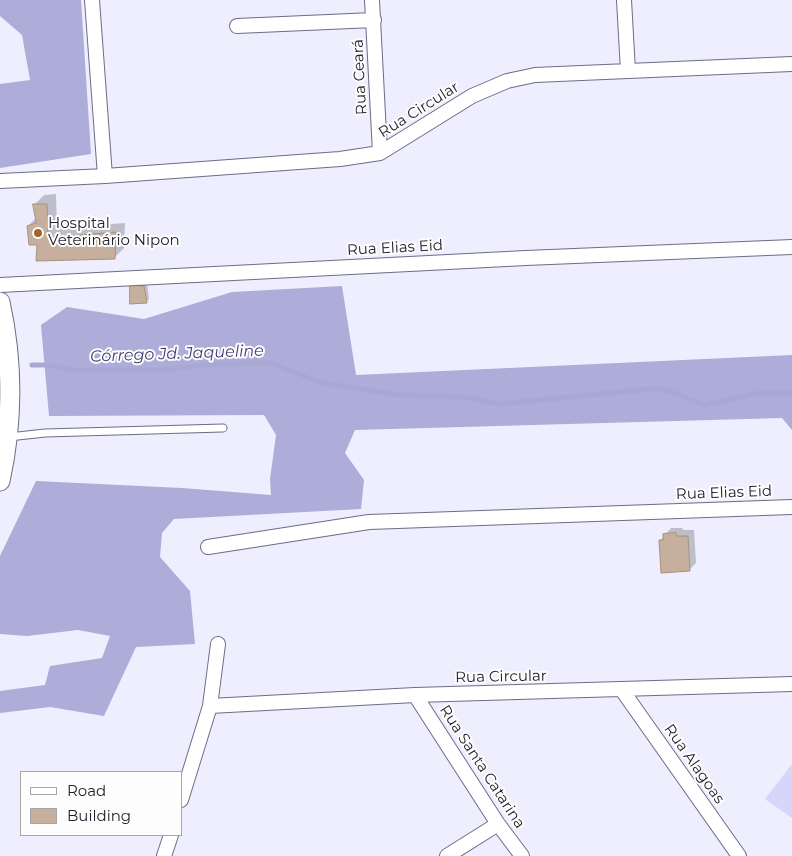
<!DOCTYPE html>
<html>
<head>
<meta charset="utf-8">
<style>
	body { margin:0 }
	#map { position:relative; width:792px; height:856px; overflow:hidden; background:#eeeefe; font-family:Montserrat,sans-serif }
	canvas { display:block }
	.legend { position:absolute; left:20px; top:771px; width:162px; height:65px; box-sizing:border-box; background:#fdfdfd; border:1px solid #a6a5a9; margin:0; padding:6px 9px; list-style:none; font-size:15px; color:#23222c }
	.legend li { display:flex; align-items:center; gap:10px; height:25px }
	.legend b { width:25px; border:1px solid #a6a5a9 }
</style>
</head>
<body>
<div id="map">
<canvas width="792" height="856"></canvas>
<ul class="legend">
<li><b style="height:6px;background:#fff"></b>Road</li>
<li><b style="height:14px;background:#c7af9d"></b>Building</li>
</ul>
</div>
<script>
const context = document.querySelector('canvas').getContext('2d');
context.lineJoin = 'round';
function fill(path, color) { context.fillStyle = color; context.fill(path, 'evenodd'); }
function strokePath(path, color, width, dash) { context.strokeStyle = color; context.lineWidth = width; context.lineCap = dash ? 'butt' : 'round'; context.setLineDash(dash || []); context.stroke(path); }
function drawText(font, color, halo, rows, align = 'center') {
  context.font = font + ' Montserrat,sans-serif'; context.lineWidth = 4; context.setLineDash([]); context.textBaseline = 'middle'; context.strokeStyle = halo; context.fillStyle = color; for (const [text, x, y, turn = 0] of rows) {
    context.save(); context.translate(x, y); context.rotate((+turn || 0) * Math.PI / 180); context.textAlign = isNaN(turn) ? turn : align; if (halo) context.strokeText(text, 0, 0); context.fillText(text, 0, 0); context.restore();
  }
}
const green = new Path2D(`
	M792,764V818L765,799Z`);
const forest = new Path2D(`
	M0,0H81L91,154L0,168V84L30,80L22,35L0,16Z
	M342,286L356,375L792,355V430L782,418L355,430L345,453L364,480L361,509L174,519L162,533L160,557L190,591L195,644L136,647L104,716L50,707L0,713V691L45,685L50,666L102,658L110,636L78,630L27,636L0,634V556L36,481L182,488L271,495L270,479L276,435L264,415L49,416L41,325L67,307L144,319L232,292Z`);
const shadow = new Path2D(`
	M56,194L57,228L125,223L124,248L114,258L38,243L28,226L36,218L34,205L44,195Z
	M134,283H147L149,299L146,302L131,286Z
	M671,528H682L683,530H694L696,563L689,570L660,541Z`);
const stream = new Path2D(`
	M32,365H48L70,370H161L212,364L271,363L322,383L399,395L464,397L500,404L660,388L705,405L759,393H792`);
const building = new Path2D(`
	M33,204H47L48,238L116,232L115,259L36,261L37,245H29L27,226L36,223Z
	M130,285L144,286L147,303L130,304Z
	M676,533L677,536H688L690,571L661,573L659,540H663V534Z`);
const lane = new Path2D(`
	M9,437L45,433L223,428`);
const street = new Path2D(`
	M92,0L105,176
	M372,0L380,153
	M624,0L628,71
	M237,26L374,20
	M0,181L105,176L340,159L380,153L472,96L507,81L535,75L792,64
	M0,285L526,258L792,247
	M208,547L369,522L792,507
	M622,690L739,856
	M415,695L498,824L522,856
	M210,706L415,695L792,684
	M181,800L210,706L218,644
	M164,856L171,835
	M447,856L498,824`);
const secondary = new Path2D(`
	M0,302C13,361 13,422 0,481`);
const markers = [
	[38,233,5,"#a3642b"]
];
const streetNames = [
	["Rua Ceará",360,77,-93],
	["Rua Circular",419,110,-32],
	["Rua Elias Eid",395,248,-3],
	["Rua Elias Eid",724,493,-2],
	["Rua Circular",501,677,-1],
	["Rua Alagoas",694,764,55],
	["Rua Santa Catarina",482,767,57]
];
const poiNames = [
	["Hospital",48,224],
	["Veterinário Nipon",48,241]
];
const waterNames = [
	["Córrego Jd. Jaqueline",177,354,-2]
];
fill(green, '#d7d5fa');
fill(forest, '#aeacd8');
fill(shadow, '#0003');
strokePath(stream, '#a9a7d3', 5);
fill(building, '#c7af9d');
strokePath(building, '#a7907e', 1);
strokePath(lane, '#6d6c84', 9);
strokePath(street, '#6d6c84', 16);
strokePath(secondary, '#6d6c84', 21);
strokePath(lane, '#fff', 7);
strokePath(street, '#fff', 14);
strokePath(secondary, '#fff', 19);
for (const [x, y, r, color] of markers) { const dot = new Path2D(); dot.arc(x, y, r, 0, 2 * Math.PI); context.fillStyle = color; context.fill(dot); strokePath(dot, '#fdfdfd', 2); }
drawText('15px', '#23222c', '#fdfdfd', streetNames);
drawText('15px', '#23222c', '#fdfdfd', poiNames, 'left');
drawText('italic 16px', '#433c74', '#fdfdfd', waterNames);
</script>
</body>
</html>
